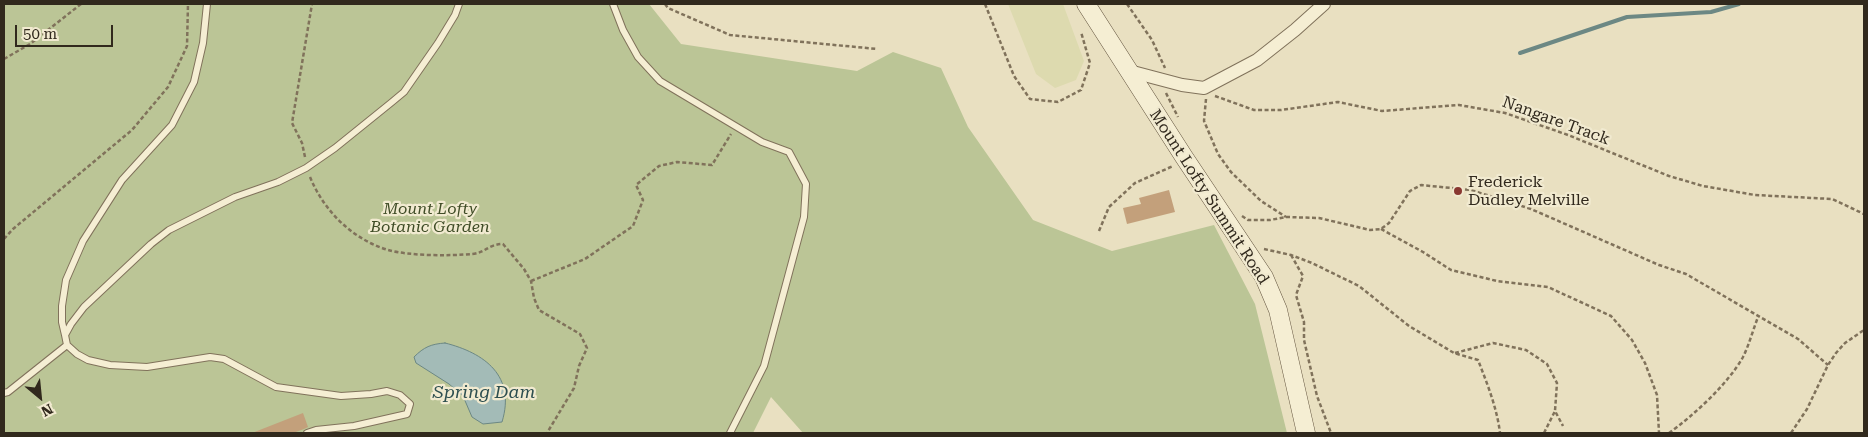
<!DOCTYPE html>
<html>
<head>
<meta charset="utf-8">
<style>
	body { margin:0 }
	#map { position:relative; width:1868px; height:437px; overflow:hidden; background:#e9e0c1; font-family:"Roboto Serif",serif }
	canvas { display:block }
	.frame { position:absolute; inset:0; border:5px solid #31291d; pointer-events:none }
	.north { position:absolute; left:15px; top:372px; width:50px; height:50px; -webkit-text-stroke:4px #f1ead0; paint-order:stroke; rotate:152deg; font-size:14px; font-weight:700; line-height:20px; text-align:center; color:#31291d }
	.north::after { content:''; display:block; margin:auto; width:18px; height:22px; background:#31291d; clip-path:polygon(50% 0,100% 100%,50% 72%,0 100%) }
	.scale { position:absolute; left:15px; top:25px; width:98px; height:22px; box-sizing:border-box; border:2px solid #31291d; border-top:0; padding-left:6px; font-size:15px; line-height:18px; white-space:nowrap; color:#31291d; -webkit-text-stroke:4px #f1ead0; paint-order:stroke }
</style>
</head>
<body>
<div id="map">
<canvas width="1868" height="437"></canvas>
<div class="frame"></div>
<div class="north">N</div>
<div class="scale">50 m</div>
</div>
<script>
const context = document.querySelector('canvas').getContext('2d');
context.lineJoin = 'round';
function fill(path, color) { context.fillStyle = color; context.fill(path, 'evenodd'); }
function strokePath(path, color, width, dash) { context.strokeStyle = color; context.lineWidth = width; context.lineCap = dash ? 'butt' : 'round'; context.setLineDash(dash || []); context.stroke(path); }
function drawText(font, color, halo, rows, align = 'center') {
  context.font = font + ' "Roboto Serif",serif'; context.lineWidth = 4.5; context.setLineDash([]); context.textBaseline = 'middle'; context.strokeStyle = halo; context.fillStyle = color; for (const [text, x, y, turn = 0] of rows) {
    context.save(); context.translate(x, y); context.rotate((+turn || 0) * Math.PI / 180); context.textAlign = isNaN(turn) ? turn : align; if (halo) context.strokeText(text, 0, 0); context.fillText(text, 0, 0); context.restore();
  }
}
const farmland = new Path2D(`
	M1008,4H1063L1084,61L1076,80L1055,88L1036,74Z`);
const green = new Path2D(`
	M4,4H649L681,44L857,71L893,52L941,68L968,127L1033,220L1112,251L1214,225L1255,304L1287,433H803L771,397L753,433H4Z`);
const water = new Path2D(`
	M445,343C485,353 516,376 502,422L483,424L472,417L463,396L449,384L416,363L414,357C424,347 431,344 445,343Z`);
const stream = new Path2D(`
	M1520,53L1627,17L1711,12L1739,4`);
const building = new Path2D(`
	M1169,190L1175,212L1127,224L1123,208L1141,204L1139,198Z
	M303,413L308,427L304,429L293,433H252Z`);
const path = new Path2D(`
	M665,4L668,8L730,35L877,49
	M985,4L1014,76L1030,99L1058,102L1081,90L1090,63L1081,32
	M1127,4L1152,40L1165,68
	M4,59L30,44L81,4
	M1166,93L1178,117
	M1215,96L1254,110H1281L1338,102L1382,111L1459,105L1505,113L1568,135L1669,176L1703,186L1755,195L1832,199L1864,214
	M1206,99L1204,121L1218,154L1231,172L1261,201L1286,217
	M305,157L302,143L292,123L312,4
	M310,177C324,211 352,239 388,250C410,256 449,256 472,254C485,253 489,244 503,244L524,269L531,281L534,298L539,310L580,334L587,348L579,366L574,388L547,433
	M1242,216L1248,220H1270L1286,217L1319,218L1370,230L1381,229L1389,223L1410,191L1421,185L1471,190L1531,209L1659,265L1686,274L1798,339L1828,365
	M1381,229L1423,252L1451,270L1497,281L1548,287L1611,316L1632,340L1645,363L1657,395L1659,433
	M1099,231L1109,207L1135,183L1173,166
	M4,239L13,229L132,130L168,87L187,46L188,4
	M1264,249L1291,255L1312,263L1359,286L1409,326L1454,353L1478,360C1487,383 1497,408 1500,433
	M1291,255L1303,276L1296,295L1304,322V340L1317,396L1331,433
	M531,281L585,259L633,226L643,200L636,185L659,166L677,162L712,165L731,134
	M1455,353L1493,343L1526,350L1547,364L1557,383L1555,411L1563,426
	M1544,433L1555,411
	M1669,433C1694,415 1728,384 1743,357C1749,345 1753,330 1758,317
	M1791,433L1807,409L1828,365L1836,353L1845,343L1864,330`);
const service = new Path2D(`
	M613,4L623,30L638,57L660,81L762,142L789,152L806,184L804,217L764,366L730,433
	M65,335L62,322V306L66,280L83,241L122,180L172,125L194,82L203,43L207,4
	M4,393L8,392L67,345
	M307,433L316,430L354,426L407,414L410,404L400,395L387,391L371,394L341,396L276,387L224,359L210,357L147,367L110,365L88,360L77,354L67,345L65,335L71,324L84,307L151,244L169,230L235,197L278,182L306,168L335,148L392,102L404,92L438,43L455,15L459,4`);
const minor = new Path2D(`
	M1129,71L1182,85L1204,88L1257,60L1295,30L1324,4`);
const secondary = new Path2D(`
	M1086,4L1184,157L1264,277L1278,310L1306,433`);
const markers = [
	[1458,191,5,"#893831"]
];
const streetNames = [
	["Nangare Track",1556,121,20],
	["Mount Lofty Summit Road",1209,197,57]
];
const poiNames = [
	["Frederick",1468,182],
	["Dudley Melville",1468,200]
];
const parkNames = [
	["Mount Lofty",430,209],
	["Botanic Garden",430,227]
];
const waterNames = [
	["Spring Dam",484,393]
];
fill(farmland, '#dddaaf');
fill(green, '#bbc596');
fill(water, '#a3bbb7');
strokePath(water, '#6c8884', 1);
strokePath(stream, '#6c8884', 4);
fill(building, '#c3a07b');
strokePath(service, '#80725b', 8);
strokePath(minor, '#80725b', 14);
strokePath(secondary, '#62533e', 19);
strokePath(path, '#80725b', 2.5, [4, 2.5]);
strokePath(service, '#f5eed3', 6);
strokePath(minor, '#f5eed3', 12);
strokePath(secondary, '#f5eed3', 18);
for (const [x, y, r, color] of markers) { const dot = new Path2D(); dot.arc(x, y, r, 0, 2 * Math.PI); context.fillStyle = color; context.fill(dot); strokePath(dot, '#f1ead0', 2); }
drawText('16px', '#31291d', '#f1ead0', streetNames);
drawText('16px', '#31291d', '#f1ead0', poiNames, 'left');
drawText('italic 16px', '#3f4c26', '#f1ead0', parkNames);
drawText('italic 18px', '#2e4f50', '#f1ead0', waterNames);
</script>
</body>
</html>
